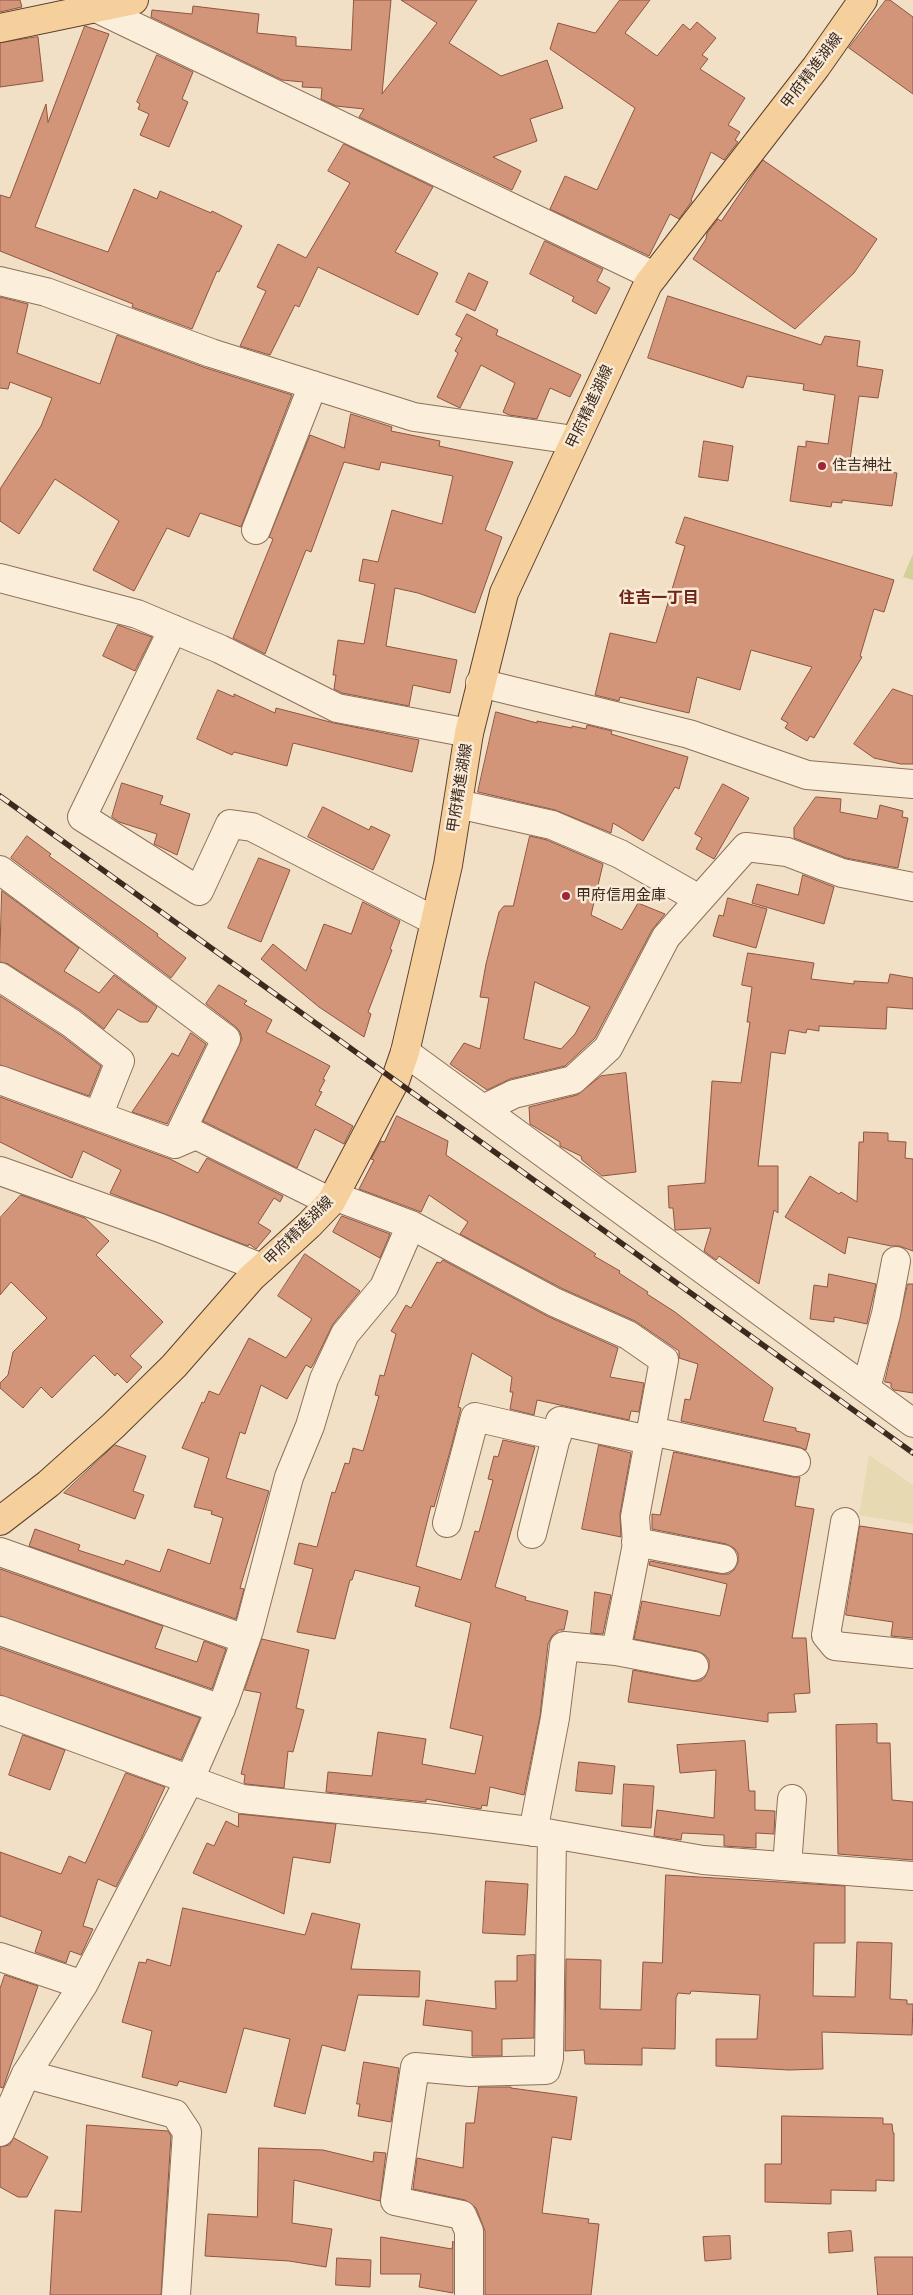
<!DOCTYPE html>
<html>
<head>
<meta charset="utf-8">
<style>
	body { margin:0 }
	canvas { display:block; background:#f1e0c6 }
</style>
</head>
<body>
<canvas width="913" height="2295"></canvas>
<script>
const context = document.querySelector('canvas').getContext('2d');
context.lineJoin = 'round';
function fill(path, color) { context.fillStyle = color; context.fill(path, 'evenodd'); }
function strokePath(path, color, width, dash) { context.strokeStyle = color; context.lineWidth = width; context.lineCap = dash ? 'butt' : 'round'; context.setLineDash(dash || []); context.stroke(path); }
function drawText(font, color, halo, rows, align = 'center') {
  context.font = font + ' "PT Serif","Noto Sans JP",serif'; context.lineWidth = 5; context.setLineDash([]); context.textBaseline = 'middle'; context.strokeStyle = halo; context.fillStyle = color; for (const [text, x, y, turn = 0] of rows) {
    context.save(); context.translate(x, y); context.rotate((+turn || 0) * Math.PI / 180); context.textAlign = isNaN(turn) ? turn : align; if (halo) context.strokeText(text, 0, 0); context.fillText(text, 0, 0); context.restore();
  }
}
const farmland = new Path2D(`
	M869,1455L913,1485V1524L859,1515Z`);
const green = new Path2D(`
	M913,554V580L903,577Z`);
const building = new Path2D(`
	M0,0H20L22,7L0,12Z
	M354,0H391L382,94L437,23L401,0H477L449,43L501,76L547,60L563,108L530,119L537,141L493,157L521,171L512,190L359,117L364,109L336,106L321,99L322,88L302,87L303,82L282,80L151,17L152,10L192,14L193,6L259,14L257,33L296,37V46L351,50Z
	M620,0H650L625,33L657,56L683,24L690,30L697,22L716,38L702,55L708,59L700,69L745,98L728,125L740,132L735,140L738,142L724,160L711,152L691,200L692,201L679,219L670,214L649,256L550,209L565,176L597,190L635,108L550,49L558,23L595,33Z
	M886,0H890L913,17V94L849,48Z
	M85,26L109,34L35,227L108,252L134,189L157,199L160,191L211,213L212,211L242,226L219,272L217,271L192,329L132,307L133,304L0,251V195L10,198L46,104L48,122Z
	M38,37L43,81L0,87V43Z
	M157,55L193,72L182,99L188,102L169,147L140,135L149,114L138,109L140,104L137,102Z
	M344,144L433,187L395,252L438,273L418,315L318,267L299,307L295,305L270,355L240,346L266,291L257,287L278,244L306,258L350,183L328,171Z
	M763,160L877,239L854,273L795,329L693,259L706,239L707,233L718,219L721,221Z
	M545,241L603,269L597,281L610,288L596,314L572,301L574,297L530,274Z
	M469,273L488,282L475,311L456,302Z
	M668,296L821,345L825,336L860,341L857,366L883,370L878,398L859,396L849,467L897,473L892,506L842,500V503L832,502L831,507L790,501L798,446L806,447V441L828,444L835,395L803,390L804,384L747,376L743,388L648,358Z
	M0,297L28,304L17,353L100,384L117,335L206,368L292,395L241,527L200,513L189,537L167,528L134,591L93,570L119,521L55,479L19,534L0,521V489L41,426L52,398L10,382L8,389L0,388Z
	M467,314L498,330L496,335L581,375L570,397L550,388L537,419L509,415L503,412L515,383L481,365L460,408L437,397L458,353L455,351L462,338L456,335Z
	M351,414L392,427L391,431L440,441L439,446L513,462L485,530L502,537L475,613L418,593L395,588L386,646L457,660L450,693L413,685L409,706L342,693L334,689L336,675H333L338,640L364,644L375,584L359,581L363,559L378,562L392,510L442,524L453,476L381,462L379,470L344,462L311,552L306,550L265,654L233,638L273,539L269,537L310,435L344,448Z
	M704,441L733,446L728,481L699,477Z
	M685,517L894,580L884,612L874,609L860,656L862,657L814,738L810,736L807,741L785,728L788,723L781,719L812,667L751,650L740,690L697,677L689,713L620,697L619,701L595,695L610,633L656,643L685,546L676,543Z
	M118,625L152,637L135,671L103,656Z
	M893,689L913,696V764H901L874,758L854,744Z
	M218,690L234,697V694L275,713L276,708L334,723L419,740L412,772L293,743L287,766L234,752L232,755L197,739Z
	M496,712L537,723V721L572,728V726L586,729L587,725L612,731L611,734L688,757L679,789L675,787L643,841L613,823L611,833L555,810L478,792Z
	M122,783L163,796L160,804L190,814L177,855L154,844L157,834L119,822L112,817Z
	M723,784L749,798L714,859L696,849L702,838L695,834Z
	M816,797L841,799L840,812L877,819L880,805L903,811L902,817L908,818L898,868L846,858L794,838V828Z
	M323,807L369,830L371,826L390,835L373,870L308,837Z
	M27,836L51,854L49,856L158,934L157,936L186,958L171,978L11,858Z
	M530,836L547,840L603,864L591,915L622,930L638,903L665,914L652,930L595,1038L565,1066L510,1079L487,1090L450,1064L464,1043L480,1049L489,998L480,997L486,964L499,912L504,906H513ZM535,982L590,1007L575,1034L561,1049L524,1039Z
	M259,858L290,870L261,942L228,928Z
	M803,875L834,887L824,924L752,903L757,884L798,895Z
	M2,891L79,948L64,971L99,993L114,975L157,1007L148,1022H140L118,1009L104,1029L80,1010L8,964L0,962Z
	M728,898L767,909L756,948L713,936L719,915L723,916Z
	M363,902L400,921L390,949L392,950L368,1012L371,1014L364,1037L319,1007L261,959L273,944L306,971L324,924L351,934Z
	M748,953L814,963L811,979L854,984V981L888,983L890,974L913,978V1009L887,1007L886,1029L819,1026V1031L807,1029L806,1033L789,1030L785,1054L771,1052L758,1166H778V1213L774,1210L759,1284L719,1256L716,1260L704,1251L711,1228L675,1230L673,1208H669L668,1186L705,1183L712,1081L741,1083L750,1022H747L752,987L742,985Z
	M219,985L247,1001L244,1004L272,1020L266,1032L330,1066L323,1079L325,1080L319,1091L322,1092L315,1105L353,1126L344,1144L315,1129L297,1168L203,1121L242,1039L240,1032L236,1027L206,1004Z
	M0,996L62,1036L101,1066L89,1096L0,1065Z
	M191,1033L206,1044L167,1124L132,1112L172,1053L178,1056Z
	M626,1073L636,1172L602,1176L582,1160L581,1156L560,1146V1142L530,1124L529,1107L577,1095L601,1076Z
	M0,1097L170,1159L198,1173L207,1158L283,1196L280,1202L274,1198L258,1223L271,1231L256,1249L249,1244L248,1246L110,1193L121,1170L83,1151L72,1178L0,1142Z
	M397,1116L448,1141L446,1155L596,1254L594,1256L620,1271L619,1273L648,1292L647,1294L675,1312L773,1388L763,1421L796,1428V1431L810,1434L806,1450L799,1447L681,1421L685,1399L690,1400L698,1364L679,1358V1351L635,1321L561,1288L460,1234L468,1222L429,1195L421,1212L359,1189L374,1160L371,1159L381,1141L384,1142Z
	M864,1132L888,1133V1141L906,1142L905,1158L913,1159V1251L899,1246H891L848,1237L845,1254L785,1217L810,1176L839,1194L841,1192L857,1202L859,1142H863Z
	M21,1195L85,1218L109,1241L96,1255L163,1322L130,1356L142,1367L127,1383L117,1373L115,1376L94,1355L52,1398L41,1387L23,1408L0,1388V1383L8,1375L13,1352L47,1318L11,1282L0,1295V1218Z
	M342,1216L390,1234L380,1258L333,1232Z
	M305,1254L360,1291L333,1324L314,1363L311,1368L306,1365L287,1399L261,1385L245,1434L240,1432L226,1478L269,1491L240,1588L244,1589L236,1619L29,1546L35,1529L80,1545L78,1550L124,1565L126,1560L160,1572L168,1549L210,1564L223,1518L211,1514L212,1511L194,1507L209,1458L182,1448L202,1402L204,1403L209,1391L219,1395L249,1338L286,1358L312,1319L278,1296Z
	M443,1260L547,1316L618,1348L610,1377L644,1383L639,1412L631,1411L629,1420L537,1400L534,1415L510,1409L513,1392H510L512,1377L472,1353L458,1407L461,1408L451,1448L434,1507L431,1506L416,1566L461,1580L475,1531L479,1532L493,1480L488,1479L494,1456L498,1457L503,1440L535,1447L495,1587L526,1597L525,1600L568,1611L564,1630H559L552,1636L548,1644L540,1716L524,1795L490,1787L487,1806L482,1805L481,1809L426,1799V1802L326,1792L328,1772L372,1776L378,1732L426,1739L422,1764L475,1774L483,1736L450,1728L471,1623L415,1606L420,1587L355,1570L352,1580H350L335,1639L297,1632L313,1569L294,1564L299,1543L317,1547L332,1492L335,1493L345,1463L349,1464L353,1448L363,1451L379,1396L375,1395L380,1375L384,1376L396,1334L391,1331L406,1305L411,1308L437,1262L440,1263Z
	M829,1274L876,1284L867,1324L834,1317V1322L810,1319L814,1285L827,1287Z
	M908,1284H913V1393L894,1390L891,1387V1383L885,1382Z
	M115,1445L146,1456L133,1491L144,1495L135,1519L64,1493Z
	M599,1445L631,1453L620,1514L621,1537L582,1529Z
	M674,1452L793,1477H800L795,1506L814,1509L792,1638H806L810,1693L794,1694L796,1712L768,1713V1722L628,1702L633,1670L692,1681H700L705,1677L709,1668V1660L705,1655L697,1651L634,1639L642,1601L720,1616L727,1584L649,1565L650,1561L720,1574H729L734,1570L738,1562V1553L734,1548L726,1544L652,1529V1514L660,1515Z
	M860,1526L913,1534V1638L891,1636L893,1622L846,1615Z
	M0,1569L163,1626L155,1648L197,1662L204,1641L226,1649L212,1689L0,1616Z
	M595,1592L611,1595L603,1634L591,1633Z
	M262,1639L309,1650L296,1708L304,1710L293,1752L288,1751L284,1788L246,1784L244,1783L245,1775L241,1774L261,1693L245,1690Z
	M0,1648L200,1718L181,1760L0,1695Z
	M877,1724V1743H890L892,1800L913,1802V1860L838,1854L836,1725Z
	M23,1735L65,1750L50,1790L9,1775Z
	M745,1741L749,1791H755V1810L775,1811L774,1834L756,1833V1848L724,1846V1835L682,1833L681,1840L654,1836L657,1810L714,1818L716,1770L680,1773L677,1745Z
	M579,1762L615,1766L612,1794L576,1791Z
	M126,1773L165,1787L142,1837L116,1887L98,1879L83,1926L93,1929L81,1955L70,1951L66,1963L35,1952L42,1931L0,1916V1852L61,1874L69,1856L85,1863Z
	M624,1784L654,1786L651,1828L622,1826Z
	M239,1814L336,1824L330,1863L293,1857L284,1914L193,1873L207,1843L214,1846L226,1821L238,1827Z
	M666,1875L845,1886V1943H814L813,1996L855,1997L857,1942L892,1943L890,1999L907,2000V2004H913L912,2035L822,2032L823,2069L789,2070L716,2066V2039H757L760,1995L691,1991L690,1994L678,1993L676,1998L675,2049L642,2048V2065L585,2064L584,2050L565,2051L566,1959L601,1960L600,2009L641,2010L643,1962L662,1963Z
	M486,1881L528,1884L525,1935L483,1933Z
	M183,1908L305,1935L312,1913L360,1924L351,1969L420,1971L419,1997L358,1995L345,2051L322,2045L305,2114L274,2106L290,2039L244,2028L226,2093L179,2081L177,2086L142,2077L152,2031L122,2022L139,1962L146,1963L147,1959L170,1966Z
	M535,1955L534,2038L502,2039V2056H472V2031L423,2025L426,2000L496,2009L495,1981H517V1956Z
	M5,1975L38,1986L3,2088L0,2087V1989Z
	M364,2062L399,2068L391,2122L358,2116L360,2104H357Z
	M479,2087H511V2088L577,2097L571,2140L552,2137L542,2213L589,2219L588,2223L599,2224L591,2295H485V2231L476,2208L465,2200L413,2189L417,2158L463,2168L466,2123H474Z
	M782,2116L883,2118V2124H892L893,2133H894V2181L876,2180V2191L831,2190V2204L765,2202V2164H781Z
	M87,2125L168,2131L171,2136L161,2295H50L55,2210L81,2212Z
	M14,2138L48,2157L27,2197H18L0,2187V2147L9,2145Z
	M259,2148L323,2150L373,2162L374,2152L386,2153L380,2201L294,2180L292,2223L332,2229L326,2267L289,2261L205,2256L208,2214L257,2217Z
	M851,2231L853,2251L829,2253L828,2233Z
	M730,2236L731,2259L705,2261L703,2237Z
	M381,2237L452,2249L453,2241V2293L419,2287L421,2274H381Z
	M875,2257H913V2295H878Z
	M337,2258L371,2260L370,2287L336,2285Z`);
const minor = new Path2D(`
	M96,8L654,276
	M0,281L46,292L211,353L414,417L574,440
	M256,530L313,385
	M0,578L137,614L220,649L337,708L469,733
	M173,629L82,817L199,891L230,824L252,827L435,921
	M480,683L689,734L807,775L913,784
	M458,804L552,825L620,854L699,899
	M0,870L226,1039L175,1144
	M0,977L71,1023L120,1061L98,1116
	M405,1052L913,1423
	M0,1080L175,1144L196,1135L331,1202
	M483,1109L514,1094L573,1080L608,1048L666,937L746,847L787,852L842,873L913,887
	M0,1171L160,1228L262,1268
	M334,1196L411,1225L554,1302L628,1335L664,1360L635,1517L637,1544L616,1651L564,1646L555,1718L533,1832
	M866,1388L886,1314L896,1261
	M651,1431L796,1462
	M845,1522L826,1635L835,1646L913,1654
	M447,1523L475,1417L557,1436
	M532,1534L560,1421L649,1440
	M636,1542L723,1559
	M0,1552L245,1639
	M0,1631L221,1709
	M616,1651L694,1666
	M0,1710L242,1799L435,1819L552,1834L703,1860L913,1876
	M787,1866L792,1799
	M0,1957L83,1985
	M26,2074L175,2114L187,2132L176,2295
	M0,2132L26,2074L83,1985L190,1779L225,1699L249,1630L289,1477L310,1426L324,1379L345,1334L384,1287L411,1225
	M469,2295V2231L462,2215L395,2201L415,2067L470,2072L546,2070L549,2058L552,1834`);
const major = new Path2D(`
	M0,28L134,0
	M0,1521L48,1484L113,1426L174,1366L251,1278L309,1225L331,1202L395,1081L405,1052L448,865L469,733L504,593L648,284L816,67L863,0`);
const rail = new Path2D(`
	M0,796L913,1453`);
const markers = [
	[822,466,5,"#a12634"],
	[566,896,5,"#a12634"]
];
const streetNames = [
	["甲府精進湖線",812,71,-53],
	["甲府精進湖線",590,407,-65],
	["甲府精進湖線",460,788,-81],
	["甲府精進湖線",299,1231,-45]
];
const poiNames = [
	["住吉神社",832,466],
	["甲府信用金庫",576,896]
];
const neighbourhoodNames = [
	["住吉一丁目",659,598]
];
fill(farmland, '#e7d9b2');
fill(green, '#d0d098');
fill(building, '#d29579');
strokePath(building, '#8f553e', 1);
strokePath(minor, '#8e705a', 30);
strokePath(major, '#5c3f2e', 30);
strokePath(minor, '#fbeeda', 28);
strokePath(major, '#f6d09c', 28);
strokePath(rail, '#3d2a1f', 5.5);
strokePath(rail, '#f8ead6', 4, [11]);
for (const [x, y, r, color] of markers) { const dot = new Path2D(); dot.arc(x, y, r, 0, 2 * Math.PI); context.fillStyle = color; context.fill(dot); strokePath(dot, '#f8ead6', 2); }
drawText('15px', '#3d2a1f', '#f8ead6', streetNames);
drawText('15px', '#3d2a1f', '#f8ead6', poiNames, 'left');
drawText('bold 16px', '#6d241b', '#f8ead6', neighbourhoodNames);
</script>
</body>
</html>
